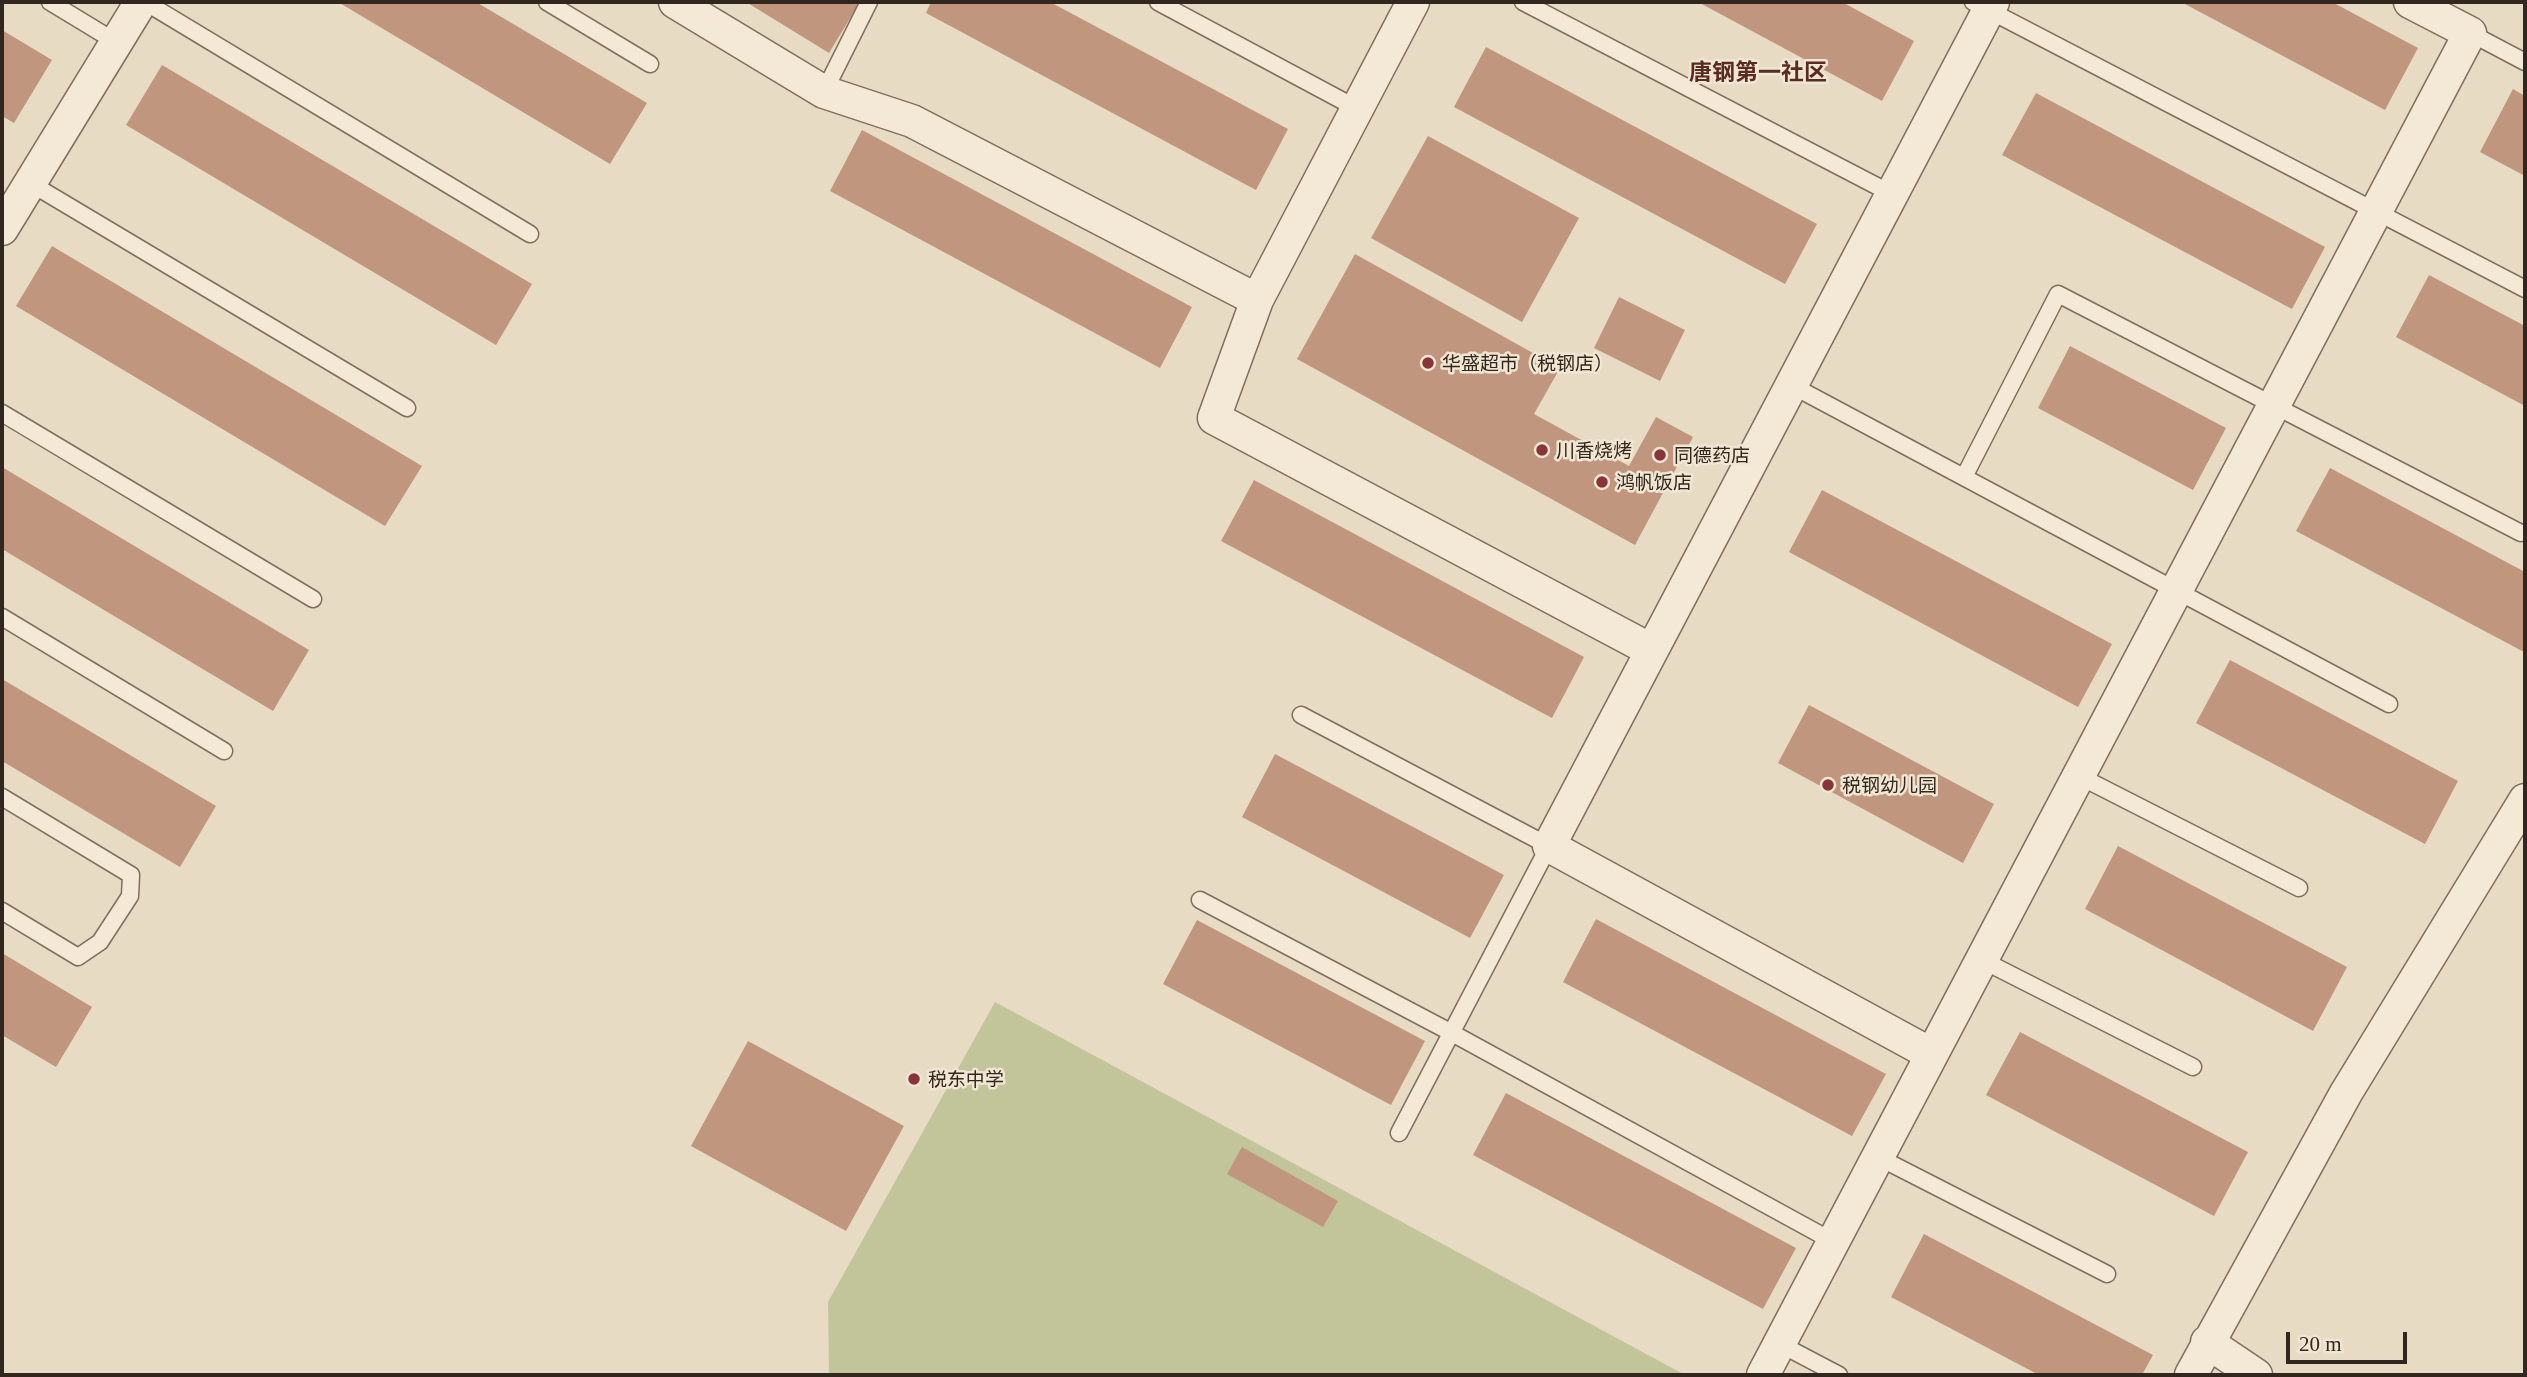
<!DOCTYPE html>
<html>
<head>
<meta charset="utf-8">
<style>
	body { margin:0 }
	#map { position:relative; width:2527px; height:1377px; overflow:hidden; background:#e8dbc4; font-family:Georgia,serif }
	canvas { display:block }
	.frame { position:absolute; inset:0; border:4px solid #32271f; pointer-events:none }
	.scale { position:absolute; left:2286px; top:1332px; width:121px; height:32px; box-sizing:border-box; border:4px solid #32271f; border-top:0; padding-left:9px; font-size:21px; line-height:24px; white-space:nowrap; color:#32271f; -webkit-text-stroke:5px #f0e6d2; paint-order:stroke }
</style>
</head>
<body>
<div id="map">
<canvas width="2527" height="1377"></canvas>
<div class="frame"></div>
<div class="scale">20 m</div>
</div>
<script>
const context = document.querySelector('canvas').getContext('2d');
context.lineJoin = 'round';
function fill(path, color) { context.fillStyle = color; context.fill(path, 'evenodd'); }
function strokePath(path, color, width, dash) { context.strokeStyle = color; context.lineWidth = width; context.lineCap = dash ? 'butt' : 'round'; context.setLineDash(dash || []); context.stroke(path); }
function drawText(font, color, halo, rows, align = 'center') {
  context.font = font + ' Georgia,"Noto Sans SC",serif'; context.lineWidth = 5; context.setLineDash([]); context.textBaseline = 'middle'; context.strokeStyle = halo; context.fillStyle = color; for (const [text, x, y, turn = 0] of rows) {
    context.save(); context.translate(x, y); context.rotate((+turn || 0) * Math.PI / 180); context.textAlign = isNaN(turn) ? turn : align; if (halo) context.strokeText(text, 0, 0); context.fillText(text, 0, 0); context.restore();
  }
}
const green = new Path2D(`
	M995,1002L1685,1375H829L828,1302Z`);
const building = new Path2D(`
	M338,2H476L647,103L610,164Z
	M746,2H860L829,53Z
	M931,2H1050L1288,129L1256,190L926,13Z
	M1698,2H1842L1914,41L1882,101Z
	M2181,2H2332L2418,48L2385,110Z
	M2,30L52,60L14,123L2,116Z
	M1486,47L1817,224L1785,284L1454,107Z
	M162,65L532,284L496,345L126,125Z
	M2513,89L2525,96V176L2480,152Z
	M2036,93L2325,247L2292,309L2002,155Z
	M862,130L1192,307L1160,368L830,191Z
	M1428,136L1579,218L1522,322L1371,238Z
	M52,246L422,466L385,526L16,306Z
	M1355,254L1560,368L1534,414L1629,466L1656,417L1693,437L1635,545L1297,359Z
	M2429,275L2525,326V406L2396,337Z
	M1619,297L1685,330L1660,381L1594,348Z
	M2070,346L2226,428L2193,490L2038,408Z
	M2,467L309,650L273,711L2,549Z
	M2330,468L2525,572L2524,652L2296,531Z
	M1254,480L1584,657L1552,718L1221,541Z
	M1822,490L2112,644L2078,707L1789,552Z
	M2230,660L2458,781L2425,844L2196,723Z
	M2,679L216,806L180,867L2,761Z
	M1809,705L1994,804L1963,863L1778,763Z
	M1275,754L1504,875L1470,938L1242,817Z
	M2118,846L2347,967L2313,1031L2085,909Z
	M1596,919L1886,1074L1852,1136L1563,982Z
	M1197,920L1425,1041L1391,1105L1163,984Z
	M2,953L92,1007L56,1067L2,1035Z
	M2020,1032L2248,1152L2214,1216L1986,1095Z
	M748,1041L904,1126L846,1231L691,1146Z
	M1506,1093L1796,1248L1763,1309L1473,1155Z
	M1242,1147L1338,1201L1323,1227L1227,1174Z
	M1924,1234L2153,1355L2142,1375H2039L1891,1297Z`);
const service = new Path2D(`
	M50,2L116,42
	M145,2L530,234
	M547,2L650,64
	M1158,2L1356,108
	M1523,2L1892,194
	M1973,2L2525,289
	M2470,33L2525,62
	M824,92L869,2
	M30,183L407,408
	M1791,385L2389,704
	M2,413L313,599
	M1964,477L2058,294L2521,533
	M2,617L224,751
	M1301,715L1549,846L1399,1133
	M2079,776L2299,888
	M2,797L131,875L130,896L100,942L78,957L2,911
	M1200,900L1452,1033L1834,1242
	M1982,960L2193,1067
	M1878,1157L2107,1274
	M1780,1344L1839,1375`);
const minor = new Path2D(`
	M675,2L824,92L912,121L1257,300
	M1413,2L1257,300L1214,418L1651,650
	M2,229L141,2
	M1931,1054L1549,846L1993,2
	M2207,1342L2256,1375
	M1763,1375L2470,33L2410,2
	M2191,1375L2346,1093L2525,800`);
const markers = [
	[1428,363,7,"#88343a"],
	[1542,450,7,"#88343a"],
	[1660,455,7,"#88343a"],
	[1602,482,7,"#88343a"],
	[1828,785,7,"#88343a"],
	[914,1079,7,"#88343a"]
];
const poiNames = [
	["华盛超市（税钢店）",1442,363],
	["川香烧烤",1556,450],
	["同德药店",1674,455],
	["鸿帆饭店",1616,482],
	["税钢幼儿园",1842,785],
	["税东中学",928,1079]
];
const quarterNames = [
	["唐钢第一社区",1758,71]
];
fill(green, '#c2c499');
fill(building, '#c1967e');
strokePath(service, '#806d5c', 19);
strokePath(minor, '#806d5c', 35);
strokePath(service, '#f4e9d6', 16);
strokePath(minor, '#f4e9d6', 32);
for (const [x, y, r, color] of markers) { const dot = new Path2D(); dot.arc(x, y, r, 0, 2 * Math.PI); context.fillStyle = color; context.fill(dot); strokePath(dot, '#f0e6d2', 2.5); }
drawText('19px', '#32271f', '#f0e6d2', poiNames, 'left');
drawText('bold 23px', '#592b23', '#f0e6d2', quarterNames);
</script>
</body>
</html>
